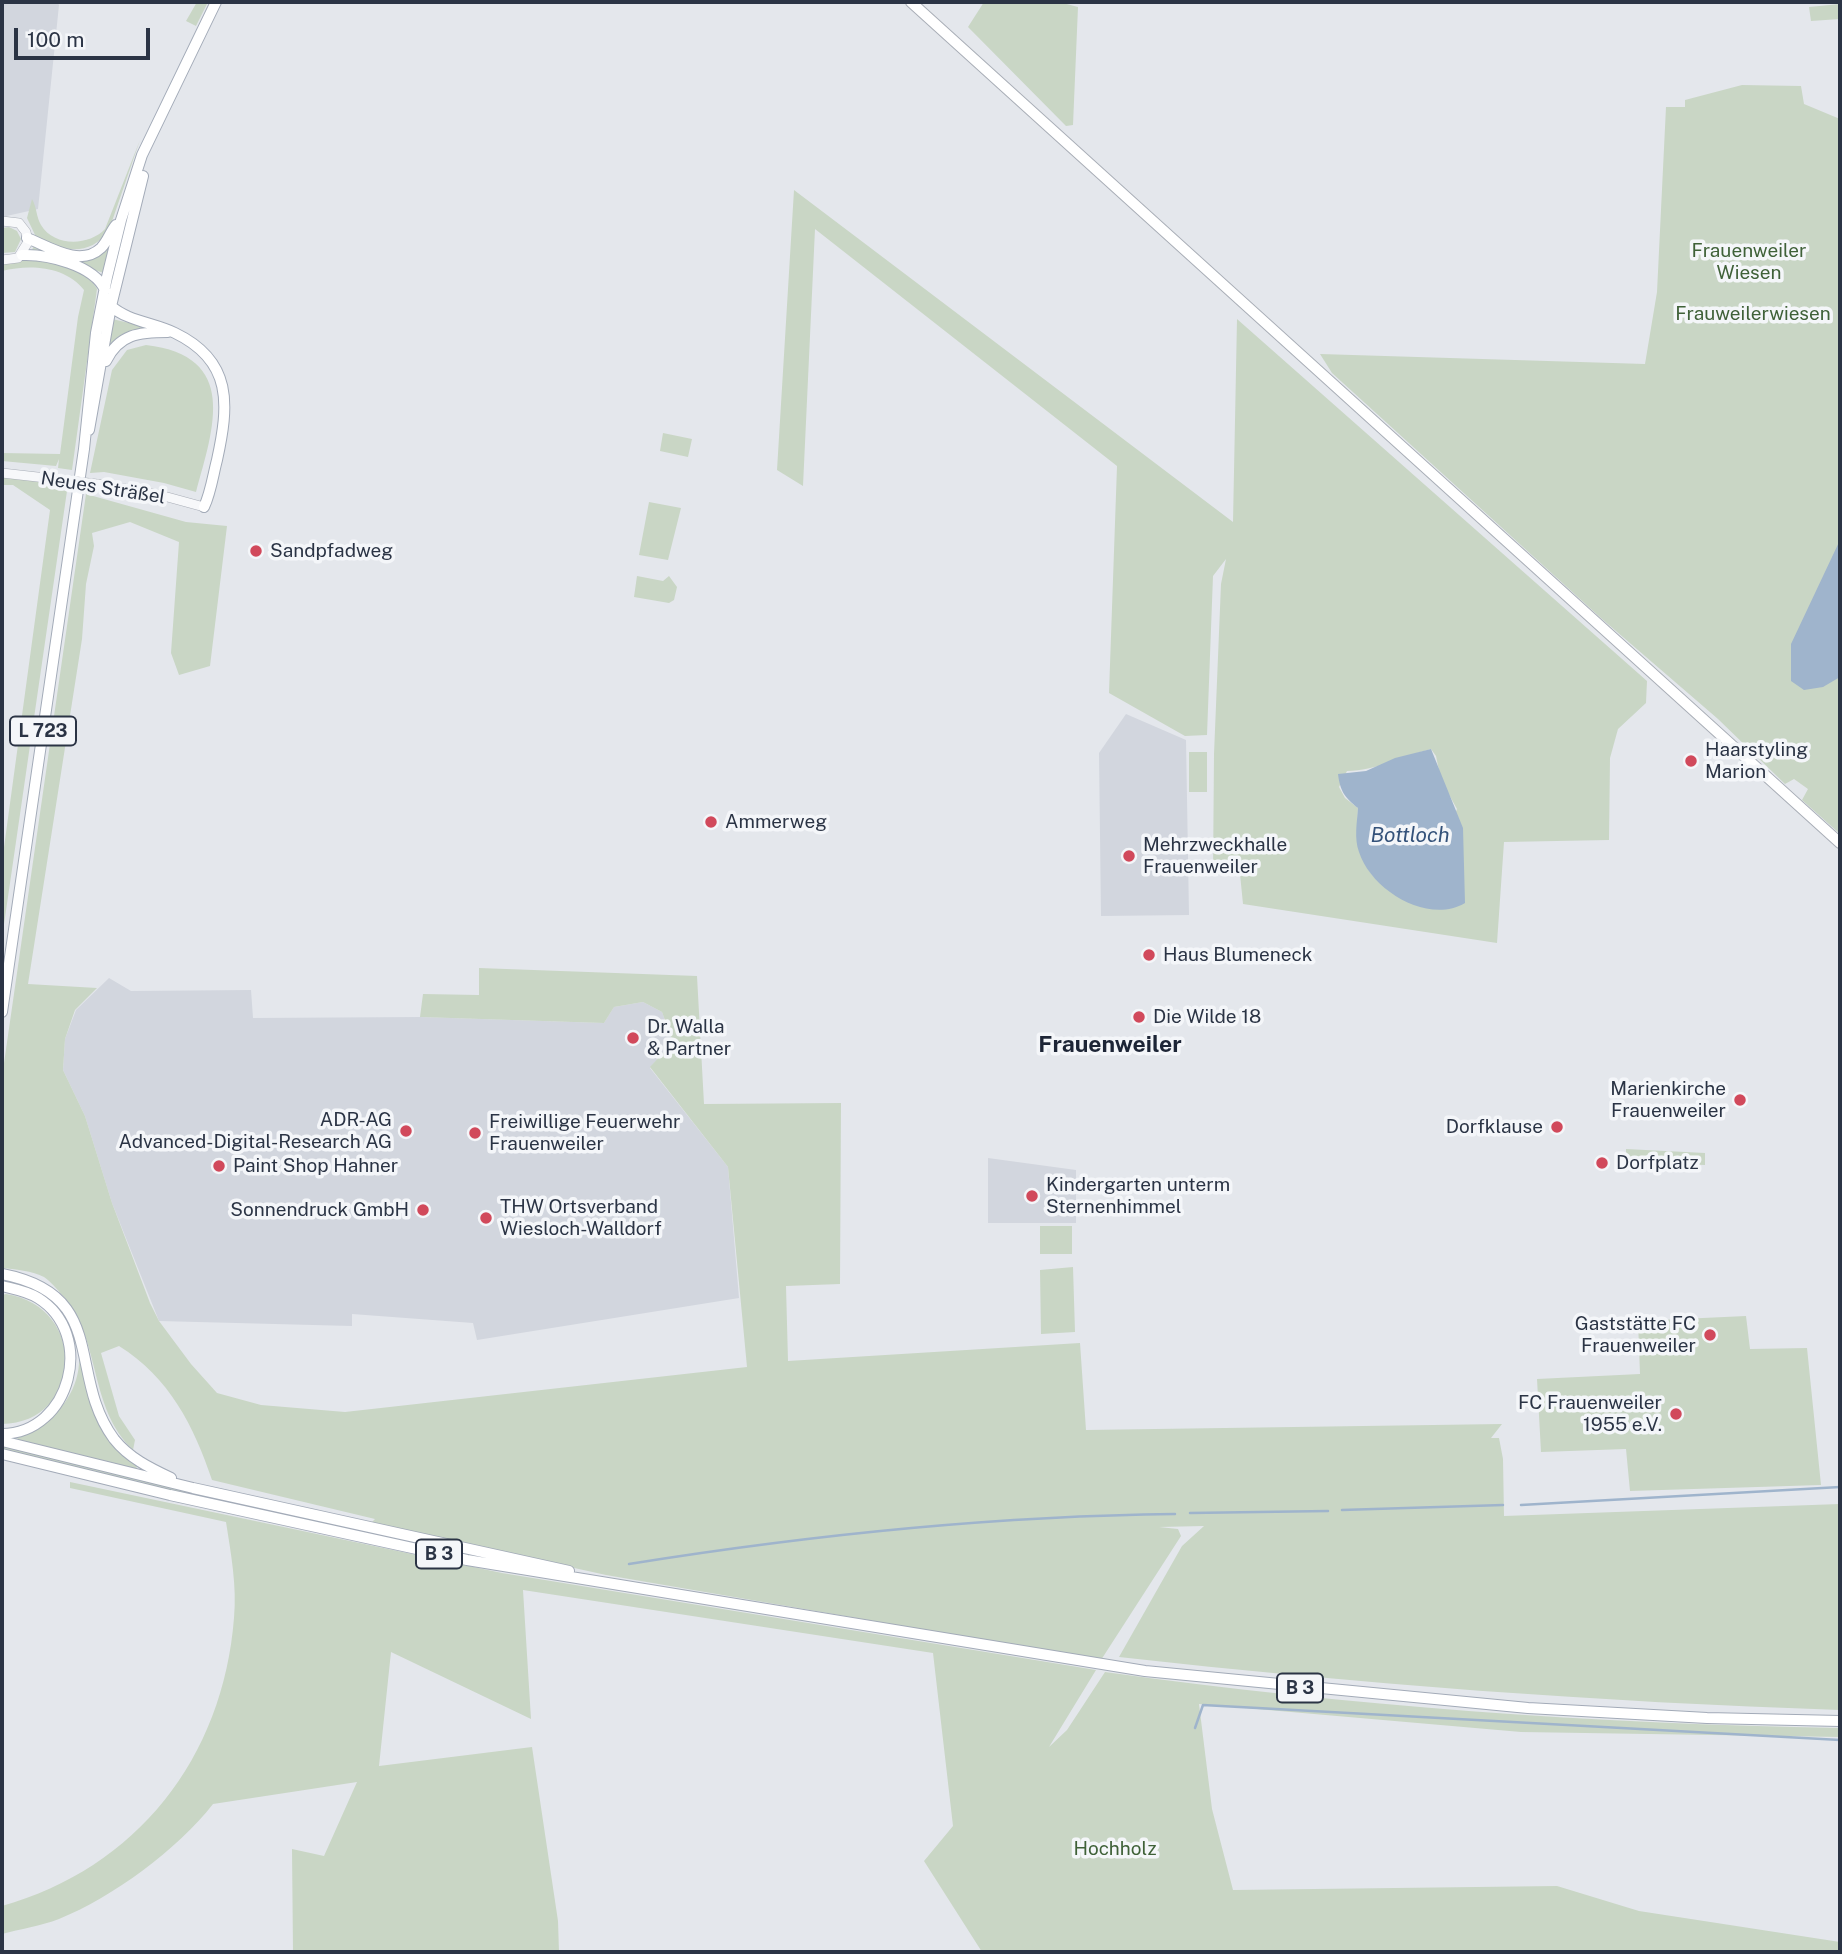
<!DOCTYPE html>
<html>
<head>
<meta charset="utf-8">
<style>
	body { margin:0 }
	#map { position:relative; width:1842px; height:1954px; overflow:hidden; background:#e4e7ec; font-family:"Public Sans",sans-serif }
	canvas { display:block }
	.frame { position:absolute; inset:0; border:4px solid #2b3445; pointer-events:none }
	.scale { position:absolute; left:14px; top:28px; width:136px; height:32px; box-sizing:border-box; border:4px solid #2b3445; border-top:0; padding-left:9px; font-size:21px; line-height:24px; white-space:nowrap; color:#2b3445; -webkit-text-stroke:5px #f4f6f9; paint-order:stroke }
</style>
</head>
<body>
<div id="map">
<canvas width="1842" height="1954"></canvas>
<div class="frame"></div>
<div class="scale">100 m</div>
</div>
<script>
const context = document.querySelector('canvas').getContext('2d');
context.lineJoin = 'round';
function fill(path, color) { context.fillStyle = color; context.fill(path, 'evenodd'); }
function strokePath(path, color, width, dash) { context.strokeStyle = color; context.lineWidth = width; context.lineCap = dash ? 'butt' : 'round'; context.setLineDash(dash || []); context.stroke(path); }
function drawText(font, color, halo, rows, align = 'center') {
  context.font = font + ' "Public Sans",sans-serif'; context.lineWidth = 7; context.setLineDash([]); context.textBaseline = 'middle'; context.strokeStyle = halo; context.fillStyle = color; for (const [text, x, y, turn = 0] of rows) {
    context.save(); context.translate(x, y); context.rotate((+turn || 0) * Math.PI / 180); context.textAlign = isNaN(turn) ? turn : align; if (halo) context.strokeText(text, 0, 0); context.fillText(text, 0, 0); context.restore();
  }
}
const built = new Path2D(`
	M2,2H57L59,5L38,209L2,217Z
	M1126,714L1186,740L1189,915L1101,916L1099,753Z
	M109,978L131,991L251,990L253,1018L420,1017L604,1023L614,1007L643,1002L662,1012L673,1042L650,1068L728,1167L739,1298L477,1340L473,1323L352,1314V1326L159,1321L112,1203L85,1116L63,1070L65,1039L76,1010Z
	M988,1158L1076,1170V1223H988Z`);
const green = new Path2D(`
	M197,2H208L196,26L186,21Z
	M984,2H1059L1078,7L1073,125L1066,126L968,27Z
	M1840,4V19L1811,21L1809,7Z
	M1742,85L1801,86L1804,104L1840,119V834L1802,800L1808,789L1794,779L1785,784L1718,719L1602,619L1332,373L1320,354L1645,364L1657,292L1666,107H1685V100Z
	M140,140L109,230C89,258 62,251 36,237L27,218L32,199C37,208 36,216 41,225C54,247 89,246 105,229Z
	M794,190L1233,522L1237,319L1647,681L1646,703L1618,729L1610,758L1609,840L1504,842L1497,943L1243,904L1240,874L1213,875L1214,754L1221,584L1226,559L1213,576L1207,735L1185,736L1109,693L1117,466L815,229L803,486L777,470ZM1431,749L1436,756L1441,780L1457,809L1416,905C1367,880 1355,863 1358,808L1345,798L1339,787L1347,771C1375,771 1403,756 1431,749Z
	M9,227L17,231L21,239L15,252L2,253V228Z
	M35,243L69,257L109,245L104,273L32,250Z
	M28,257C51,258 87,269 97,289L72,470L58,468L59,459L56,466L2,461V453L60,454L78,317L84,290C65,266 30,264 2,271V262L8,264Z
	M112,319L147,327L146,330C129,329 116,334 108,350Z
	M146,345C239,356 214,427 196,492L164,483L104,472L90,473L112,370L127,350Z
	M663,433L692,439L688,457L660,451Z
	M2,477L54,483L53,489L67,491L2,938V862L50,510L13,485H2Z
	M86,494L186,522L227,526L210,666L179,675L171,653L179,542L130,522L92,533L94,546L86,584L82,639L28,984L97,988L75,1010L65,1039L63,1070L85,1116L112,1203L150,1303L159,1321L191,1364L217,1393L261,1405L345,1412L747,1367L728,1167L650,1067L673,1042L662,1012L643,1002L614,1007L604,1023L420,1017L423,994L479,995V968L697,976L704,1104L841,1103L840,1284L786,1286L788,1361L1080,1343L1086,1430L1502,1424L1491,1438H1499L1503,1459L1504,1516L1840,1504V1710C1599,1702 1359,1684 1119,1657L1182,1546L1204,1526L1159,1527L1178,1529L1181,1536L1101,1660L606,1575L371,1523L375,1519L212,1480C194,1426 169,1377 119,1346L101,1353L119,1416L135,1440L133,1450C88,1407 102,1341 63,1296C58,1290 50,1281 44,1277C33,1271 14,1269 2,1268V1077Z
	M649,502L681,508L668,560L639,555Z
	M637,576L663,581L669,576L677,587L674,600L669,603L634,597Z
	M1189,752H1207V792H1189Z
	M1626,1149L1705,1153V1165L1626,1162Z
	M1040,1226H1072V1254H1040Z
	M1073,1267L1075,1332L1041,1334L1040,1270Z
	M2,1278C103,1301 66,1368 106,1436C112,1447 127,1458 137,1466L136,1470L20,1441L15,1436C78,1420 103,1346 52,1301C38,1288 20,1285 2,1281Z
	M6,1294C89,1307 83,1423 2,1424V1295Z
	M1746,1316L1750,1349L1807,1348L1821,1485L1630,1491L1626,1449L1541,1452L1537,1379L1640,1374L1638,1321Z
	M2,1445L234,1501L238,1507L2,1450Z
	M70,1482L502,1573L1096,1670L1049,1747L1067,1730L1105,1672C1349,1706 1594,1724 1840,1728V1737L1521,1732L1199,1704L1212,1809L1233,1890L1557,1886L1639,1911L1840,1942V1952H982L924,1861L953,1826L933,1653L523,1590L531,1719L391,1652L379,1766L532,1747L558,1921L559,1952H293L292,1849L324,1856L357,1782L213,1804C177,1850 113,1897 59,1919C41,1926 20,1929 2,1934V1906C137,1868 223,1758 234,1618C237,1586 231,1554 226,1522L70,1488Z
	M248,1504L463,1552L462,1557L251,1510Z`);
const water = new Path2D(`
	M1840,540V677L1823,687L1804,690L1791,681V644Z
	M1431,749L1463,828L1465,903C1428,925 1371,890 1359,852C1354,838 1357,823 1358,808C1345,798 1340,791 1338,774L1366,771L1395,758Z`);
const stream = new Path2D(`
	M1521,1505L1840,1487
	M1342,1510L1503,1505
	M1190,1513L1328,1511
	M629,1564C810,1535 992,1516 1175,1514
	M1195,1728L1203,1705L1840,1740`);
const tertiary = new Path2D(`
	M2,221L19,223L26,232L28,242L18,258L2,260
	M2,473L55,479
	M97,484L160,495L204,507`);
const secondary = new Path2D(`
	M911,2L1840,843`);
const primary = new Path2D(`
	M27,238C48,246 80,268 101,248C108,241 110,232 116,225
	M22,255C47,254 94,265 105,290
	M111,306C127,321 155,323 175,333C233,361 229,405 217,460C213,475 211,492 204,507
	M106,361C119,334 139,332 168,332
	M89,430L111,306L143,176
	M2,1012L84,449L96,333L107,277L121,220L142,155L216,2
	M2,1274C110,1295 66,1374 114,1439C129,1458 150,1468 171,1478
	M2,1286C14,1289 27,1291 38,1298C96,1334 71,1433 2,1434
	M2,1441L193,1488L569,1571
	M2,1454L170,1495L467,1560L1145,1671L1528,1708L1707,1718L1840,1721`);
const tertiaryBridge = new Path2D(`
	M55,479L97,484`);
const markers = [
	[256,551,7,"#d1495b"],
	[1691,761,7,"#d1495b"],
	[711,822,7,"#d1495b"],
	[1129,856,7,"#d1495b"],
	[1149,955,7,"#d1495b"],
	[1139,1017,7,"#d1495b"],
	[633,1038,7,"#d1495b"],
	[1740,1100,7,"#d1495b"],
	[1557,1127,7,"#d1495b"],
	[406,1131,7,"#d1495b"],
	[475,1133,7,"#d1495b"],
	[1602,1163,7,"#d1495b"],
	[219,1166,7,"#d1495b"],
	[1032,1196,7,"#d1495b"],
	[423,1210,7,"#d1495b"],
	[486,1218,7,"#d1495b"],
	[1710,1335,7,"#d1495b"],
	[1676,1414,7,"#d1495b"]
];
const shields = [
	[43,731,66],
	[439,1554,46],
	[1300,1688,46]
];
const shieldNames = [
	["L 723",43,731],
	["B 3",439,1554],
	["B 3",1300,1688]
];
const parkNames = [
	["Frauenweiler",1749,251],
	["Wiesen",1749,273],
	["Frauweilerwiesen",1753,314],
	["Hochholz",1115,1849]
];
const streetNames = [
	["Neues Sträßel",103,488,9]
];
const poiNames = [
	["Sandpfadweg",270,551],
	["Haarstyling",1705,750],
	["Marion",1705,772],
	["Ammerweg",725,822],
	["Mehrzweckhalle",1143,845],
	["Frauenweiler",1143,867],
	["Haus Blumeneck",1163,955],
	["Die Wilde 18",1153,1017],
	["Dr. Walla",647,1027],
	["& Partner",647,1049],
	["Marienkirche",1726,1089,"right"],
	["Frauenweiler",1726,1111,"right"],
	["ADR-AG",392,1120,"right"],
	["Advanced-Digital-Research AG",392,1142,"right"],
	["Freiwillige Feuerwehr",489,1122],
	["Frauenweiler",489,1144],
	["Dorfklause",1543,1127,"right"],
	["Dorfplatz",1616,1163],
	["Paint Shop Hahner",233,1166],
	["Kindergarten unterm",1046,1185],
	["Sternenhimmel",1046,1207],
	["THW Ortsverband",500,1207],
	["Wiesloch-Walldorf",500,1229],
	["Sonnendruck GmbH",409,1210,"right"],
	["Gaststätte FC",1696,1324,"right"],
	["Frauenweiler",1696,1346,"right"],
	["FC Frauenweiler",1662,1403,"right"],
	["1955 e.V.",1662,1425,"right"]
];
const waterNames = [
	["Bottloch",1410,836]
];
const quarterNames = [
	["Frauenweiler",1110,1045]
];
fill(built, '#d2d6de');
fill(green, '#c9d6c5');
fill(water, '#9fb4cc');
strokePath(stream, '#9fb4cc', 2.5);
strokePath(tertiary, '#a9aeb7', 10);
strokePath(secondary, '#a9aeb7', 12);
strokePath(primary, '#a3abb8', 12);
strokePath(tertiary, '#f7f8fa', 9);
strokePath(secondary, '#fff', 10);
strokePath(primary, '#fff', 10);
strokePath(tertiaryBridge, '#a9aeb7', 10, []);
strokePath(tertiaryBridge, '#f7f8fa', 9);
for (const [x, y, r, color] of markers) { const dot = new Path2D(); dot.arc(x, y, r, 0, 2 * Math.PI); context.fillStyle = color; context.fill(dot); strokePath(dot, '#f4f6f9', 2.5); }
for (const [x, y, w] of shields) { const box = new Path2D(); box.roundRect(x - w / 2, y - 14.5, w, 29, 5); context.fillStyle = '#f4f6f9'; context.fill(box); strokePath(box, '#2b3445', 2); }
drawText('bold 18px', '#2b3445', null, shieldNames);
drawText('19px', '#3f6138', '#f4f6f9', parkNames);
drawText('19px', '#2b3445', '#f4f6f9', streetNames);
drawText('19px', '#2b3445', '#f4f6f9', poiNames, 'left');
drawText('italic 21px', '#34527a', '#f4f6f9', waterNames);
drawText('bold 23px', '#1d2536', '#f4f6f9', quarterNames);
</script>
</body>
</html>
